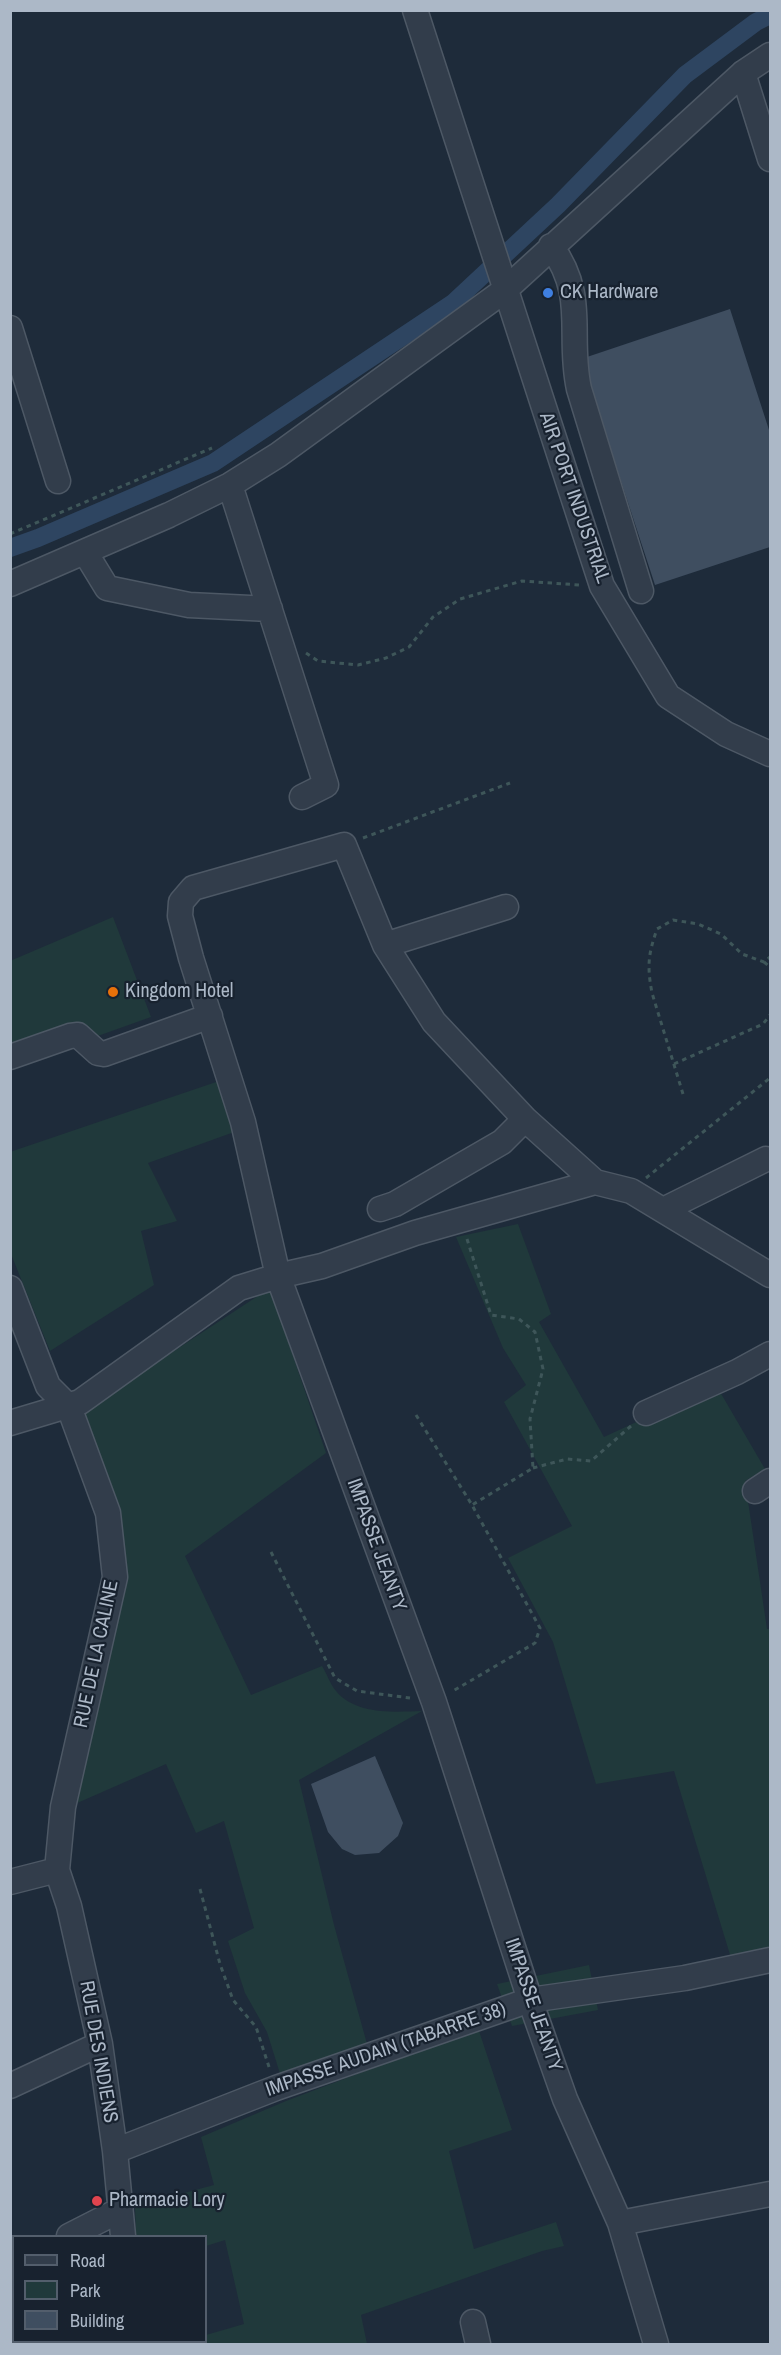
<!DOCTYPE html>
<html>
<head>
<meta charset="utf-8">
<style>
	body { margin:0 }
	#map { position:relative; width:781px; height:2355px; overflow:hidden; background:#1e2b3a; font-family:"Archivo Narrow",sans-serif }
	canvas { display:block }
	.frame { position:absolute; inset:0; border:12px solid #acb8c7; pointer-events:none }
	.legend { position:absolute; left:12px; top:2235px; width:195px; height:108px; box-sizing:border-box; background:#18222f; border:2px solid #535e6c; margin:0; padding:8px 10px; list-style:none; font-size:18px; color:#acb8c7 }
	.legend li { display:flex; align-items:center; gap:12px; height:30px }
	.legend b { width:30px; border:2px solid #535e6c }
</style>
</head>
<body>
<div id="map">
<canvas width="781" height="2355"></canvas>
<div class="frame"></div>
<ul class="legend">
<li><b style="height:8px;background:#323d4b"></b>Road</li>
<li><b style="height:16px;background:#20393b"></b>Park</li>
<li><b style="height:16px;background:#3f4e60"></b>Building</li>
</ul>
</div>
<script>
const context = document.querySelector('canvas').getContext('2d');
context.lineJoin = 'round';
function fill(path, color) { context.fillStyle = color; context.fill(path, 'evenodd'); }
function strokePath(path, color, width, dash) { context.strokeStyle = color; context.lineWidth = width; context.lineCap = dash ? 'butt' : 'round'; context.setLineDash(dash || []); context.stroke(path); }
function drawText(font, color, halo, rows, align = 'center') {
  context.font = font + ' "Archivo Narrow",sans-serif'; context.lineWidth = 4.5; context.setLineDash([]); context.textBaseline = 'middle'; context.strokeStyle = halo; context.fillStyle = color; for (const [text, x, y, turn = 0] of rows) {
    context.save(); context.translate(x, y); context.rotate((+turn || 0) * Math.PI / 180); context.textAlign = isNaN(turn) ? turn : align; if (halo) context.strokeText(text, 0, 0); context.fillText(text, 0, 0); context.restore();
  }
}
const green = new Path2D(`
	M113,917L151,1017L11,1067L10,961Z
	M225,1079L237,1131L148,1163L177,1221L141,1231L154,1285L50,1351L11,1254L10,1152Z
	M518,1224L551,1314L539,1322L604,1437L716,1385L765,1469L745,1481L767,1629H770V1949L731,1958L674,1771L596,1784L553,1642L508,1558L572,1526L504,1402L526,1385L503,1348L456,1237Z
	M270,1288L326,1453L185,1556L251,1695L322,1666C327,1674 330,1684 336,1691C356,1715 394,1712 422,1711L299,1780L334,1925L369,2051L282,2080L267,2032L245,1993L228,1941L254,1928L224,1821L196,1833L166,1764L75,1804L125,1570L81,1412Z
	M589,1965L598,2010L512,2026L497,1984Z
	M478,2028L512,2130L449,2151L474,2249L556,2222L564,2246L542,2251L361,2315L367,2344H173L183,2342H206V2335L244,2324L225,2240L206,2246V2236H136L135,2206L214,2185L201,2137L286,2101Z`);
const canal = new Path2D(`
	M10,548L38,538L213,463L453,303L558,205L685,75L756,22L770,15`);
const building = new Path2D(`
	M730,309L770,433V547L655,585L581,359Z
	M375,1756L403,1823L398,1836L379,1853L355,1855L342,1849L328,1832L311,1784Z`);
const path = new Path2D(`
	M10,534L212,448
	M306,653L318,661L358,665L386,658L409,647L433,617L460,599L522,581L579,585
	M363,838L510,783
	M764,962L770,967
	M674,1064L763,1024L770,1015
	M683,1094L652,993C647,966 648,955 657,929L673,920L698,924L721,934L742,954L764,962L770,957
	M646,1178L770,1078
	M467,1239L491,1315L519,1319L535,1332L543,1369L530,1419L533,1468L472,1505
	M416,1415L472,1505L540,1628L535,1643L453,1691
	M533,1468L567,1459L591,1461L631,1426
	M271,1552L335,1678L357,1691L410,1698
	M200,1889L220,1964L233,2000L256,2027L270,2070`);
const minor = new Path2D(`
	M415,10L602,586L668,696L726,734L770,754
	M743,73L770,159
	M551,246C588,297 567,334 579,389L641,591
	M10,328L58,481
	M230,485L326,785L302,797
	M85,552L107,588L189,605L270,609
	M10,584L169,515L230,485L278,455L505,290L743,73L770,55
	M385,945L506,907
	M10,1057L70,1036L78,1035L98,1053L104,1054L210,1016
	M380,1209L395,1204L502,1142L525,1119
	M663,1210L766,1159
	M10,1288L48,1386L69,1407L108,1513L115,1577L63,1807L57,1870L69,1906L100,2044L115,2151L123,2236
	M646,1413L737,1372L770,1354
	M10,1423L80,1402L239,1288L278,1276L322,1266L415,1233L595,1182
	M755,1491L770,1481
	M10,1882L57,1870
	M10,2086L100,2044
	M115,2151L276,2088L530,2000L685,1978L770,1960
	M620,2223L770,2194
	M69,2236L120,2210
	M10,2267L14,2265
	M473,2322L478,2344
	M135,2342L136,2344
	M656,2344L620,2223L565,2099L530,2000L434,1702L278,1276L243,1122L191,958L180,916L181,902L193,888L344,845L385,945L434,1022L525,1119L595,1182L631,1191L770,1275`);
const markers = [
	[548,293,6,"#3f7fe0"],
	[113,992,6,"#e8710a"],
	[97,2201,6,"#e0444e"]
];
const poiNames = [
	["CK Hardware",560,293],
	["Kingdom Hotel",125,992],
	["Pharmacie Lory",109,2201]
];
const streetNames = [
	["AIR PORT INDUSTRIAL",574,498,71],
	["IMPASSE JEANTY",376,1545,70],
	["RUE DE LA CALINE",97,1654,-78],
	["IMPASSE JEANTY",533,2005,71],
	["IMPASSE AUDAIN (TABARRE 38)",386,2050,-19],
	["RUE DES INDIENS",98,2052,80]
];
fill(green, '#20393b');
strokePath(canal, '#2e4561', 18);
fill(building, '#3f4e60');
strokePath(minor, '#4d5865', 27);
strokePath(path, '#3e5659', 3, [4.5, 4.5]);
strokePath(minor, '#323d4b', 24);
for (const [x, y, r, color] of markers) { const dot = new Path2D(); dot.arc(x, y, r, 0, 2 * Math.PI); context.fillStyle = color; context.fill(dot); strokePath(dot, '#18222f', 2); }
drawText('20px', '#acb8c7', '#18222f', poiNames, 'left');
drawText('20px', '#acb8c7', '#18222f', streetNames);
</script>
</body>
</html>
